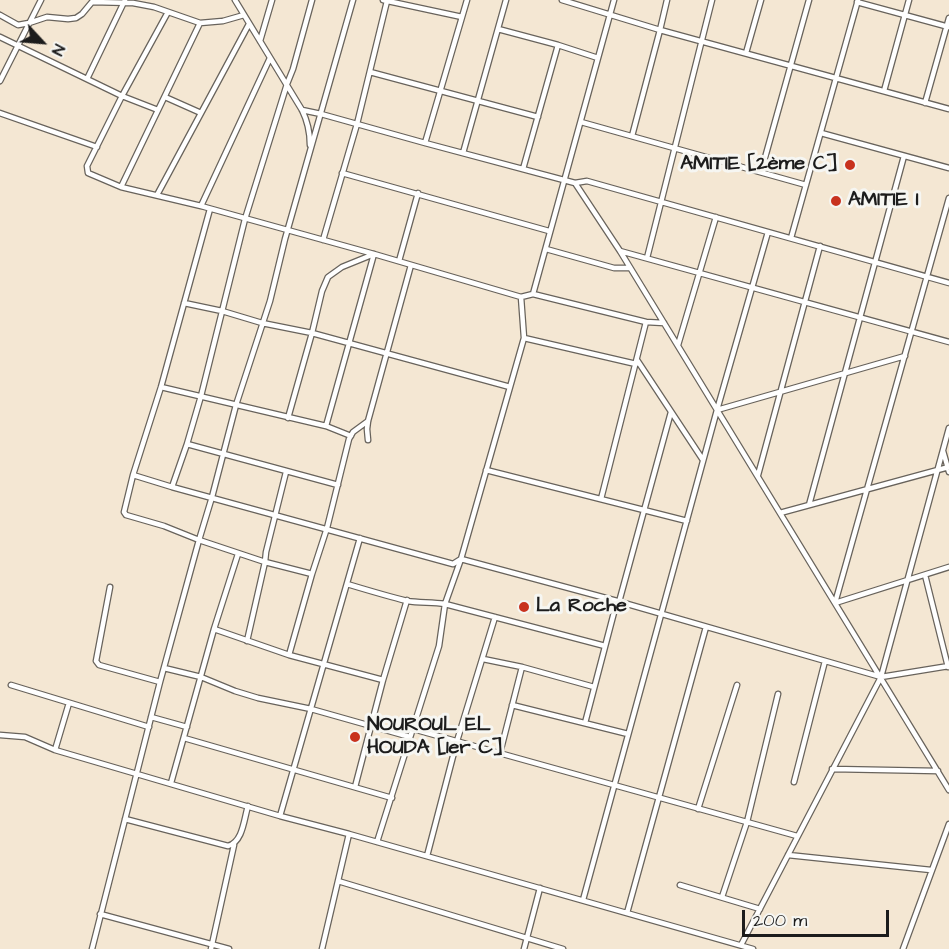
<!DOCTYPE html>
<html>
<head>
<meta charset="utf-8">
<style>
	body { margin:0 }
	#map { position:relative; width:949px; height:949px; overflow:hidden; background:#f4e7d3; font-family:"Architects Daughter",sans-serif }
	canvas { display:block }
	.north { position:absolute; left:12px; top:12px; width:60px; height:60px; -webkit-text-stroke:4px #f6f6f2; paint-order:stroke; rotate:116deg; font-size:16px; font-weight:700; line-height:24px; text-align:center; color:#1c1c1c }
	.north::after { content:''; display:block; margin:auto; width:21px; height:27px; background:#1c1c1c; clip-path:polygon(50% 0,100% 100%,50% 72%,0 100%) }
	.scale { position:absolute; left:742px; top:910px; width:147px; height:27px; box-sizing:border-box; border:3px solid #1c1c1c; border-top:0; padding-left:8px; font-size:18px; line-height:21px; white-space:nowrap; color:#1c1c1c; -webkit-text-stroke:4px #f6f6f2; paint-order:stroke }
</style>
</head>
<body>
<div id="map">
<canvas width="949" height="949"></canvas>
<div class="north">N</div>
<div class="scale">200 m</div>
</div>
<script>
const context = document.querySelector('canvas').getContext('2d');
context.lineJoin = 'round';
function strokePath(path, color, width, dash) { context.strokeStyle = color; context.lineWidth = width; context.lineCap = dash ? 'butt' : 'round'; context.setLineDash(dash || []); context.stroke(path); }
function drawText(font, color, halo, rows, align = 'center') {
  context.font = font + ' "Architects Daughter",sans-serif'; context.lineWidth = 6; context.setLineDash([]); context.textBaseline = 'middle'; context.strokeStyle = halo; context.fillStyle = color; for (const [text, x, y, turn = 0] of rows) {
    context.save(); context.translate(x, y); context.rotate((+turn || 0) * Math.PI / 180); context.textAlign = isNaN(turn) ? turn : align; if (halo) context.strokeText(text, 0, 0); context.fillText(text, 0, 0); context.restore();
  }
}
const minor = new Path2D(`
	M235,0L302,110C308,122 310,132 310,145
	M312,0L293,69L287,84L245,219L201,396L187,444L338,485
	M383,0L462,17
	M562,0L660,30L949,109
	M857,2L949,27
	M168,12L122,96L87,166L88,173L121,187L201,206L374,254L521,297
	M0,15L18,25L29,23L47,17L68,19L76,18L82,14L92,2L133,3L154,7L200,23L223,21L244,15
	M498,29L558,45L598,58
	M0,37L122,96L158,110
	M260,41L272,0
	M746,53L761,0
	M370,72L538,117
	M87,79L125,0
	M0,81L41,0
	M884,91L909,0
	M165,97L201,113
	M925,103L949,18
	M302,110L321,114L425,143L575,183L620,251L949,790
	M0,113L97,147
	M581,122L806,185
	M821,133L949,168
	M632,136L660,30L667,0
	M425,143L467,0
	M463,153L506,0
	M523,169L558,45
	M761,172L809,0
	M342,173L549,231
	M575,183L587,181L949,283
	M121,187L200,23
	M157,195L249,24
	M949,198L835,603L949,567
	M201,206L270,58
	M791,238L858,0
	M323,240L357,124L387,1
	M546,249L614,268H630
	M620,251L949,342
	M647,258L712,0
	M399,261L418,193
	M533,294L646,322L664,323
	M184,303L222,311L262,323L312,333L510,387
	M524,338L636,364
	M678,345L716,217
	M637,360L703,460
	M161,387L326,426L351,436
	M717,410L905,356
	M288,418L312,333L322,291L328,277L342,267L374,254
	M326,426L374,254
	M368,440L367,429L368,421L411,265
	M187,444L172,487L453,564L461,559L617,601L881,677L949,666
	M943,451L949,472
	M486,470L687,521
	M133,475L124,512L126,515L164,526L199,540L265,562L312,574
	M758,475L820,246
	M172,487L133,475L161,387L210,209
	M601,499L646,322
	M809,505L904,156
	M780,513L949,467
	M925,575L948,667
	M347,584C367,590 387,596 407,601C420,603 432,602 445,604L605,646
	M110,587L96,661L99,665L160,682
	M619,602L671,412
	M214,629L289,655L383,680
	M247,641L265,562L266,552L286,472
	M289,655L312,574L327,528L349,439L353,432L368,421
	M483,659L522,667L594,687
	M164,668L201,677L235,691L258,698L311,709L410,737
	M11,685L149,727
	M512,705L628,734
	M151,717L187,727
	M585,723L617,601
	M413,729L797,836
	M0,735L25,737L55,750L280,816L349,834L753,949
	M184,738L392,798
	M55,750L69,703
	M500,753L522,667
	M832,769L938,771
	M794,782L825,661
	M171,783L214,629L238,554
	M355,787L383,680L407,600
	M698,809L737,685
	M280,816L360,538
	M125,819L228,846C243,842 244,819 248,806
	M377,842L439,646L445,604L461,559L524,338L521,297L533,294L614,0
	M788,855L931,870
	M427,856L457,741L495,617
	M338,881L563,949
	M680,885L760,909
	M722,897L747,822L778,694
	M583,900L717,410L768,232
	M627,913L706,627
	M100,914L229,949
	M741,945L881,677L949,428
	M92,949L160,682L199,540L212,497L236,405L270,301L285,239L353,0
	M211,949L234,845
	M322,949L349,834
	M524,949L540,888
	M903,949L949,824`);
const markers = [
	[850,165,6,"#c8321e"],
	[836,201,6,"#c8321e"],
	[524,607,6,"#c8321e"],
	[355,737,6,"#c8321e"]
];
const poiNames = [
	["AMITIE [2ème C]",838,165,"right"],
	["AMITIE I",848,201],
	["La Roche",536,607],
	["NOUROUL EL",367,726],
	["HOUDA [1er C]",367,749]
];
strokePath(minor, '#68635c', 7);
strokePath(minor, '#fff', 4.5);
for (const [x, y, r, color] of markers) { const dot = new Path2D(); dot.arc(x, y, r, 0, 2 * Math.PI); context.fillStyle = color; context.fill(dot); strokePath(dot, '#f6f6f2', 2); }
drawText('bold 20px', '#1c1c1c', '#f6f6f2', poiNames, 'left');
</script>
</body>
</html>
